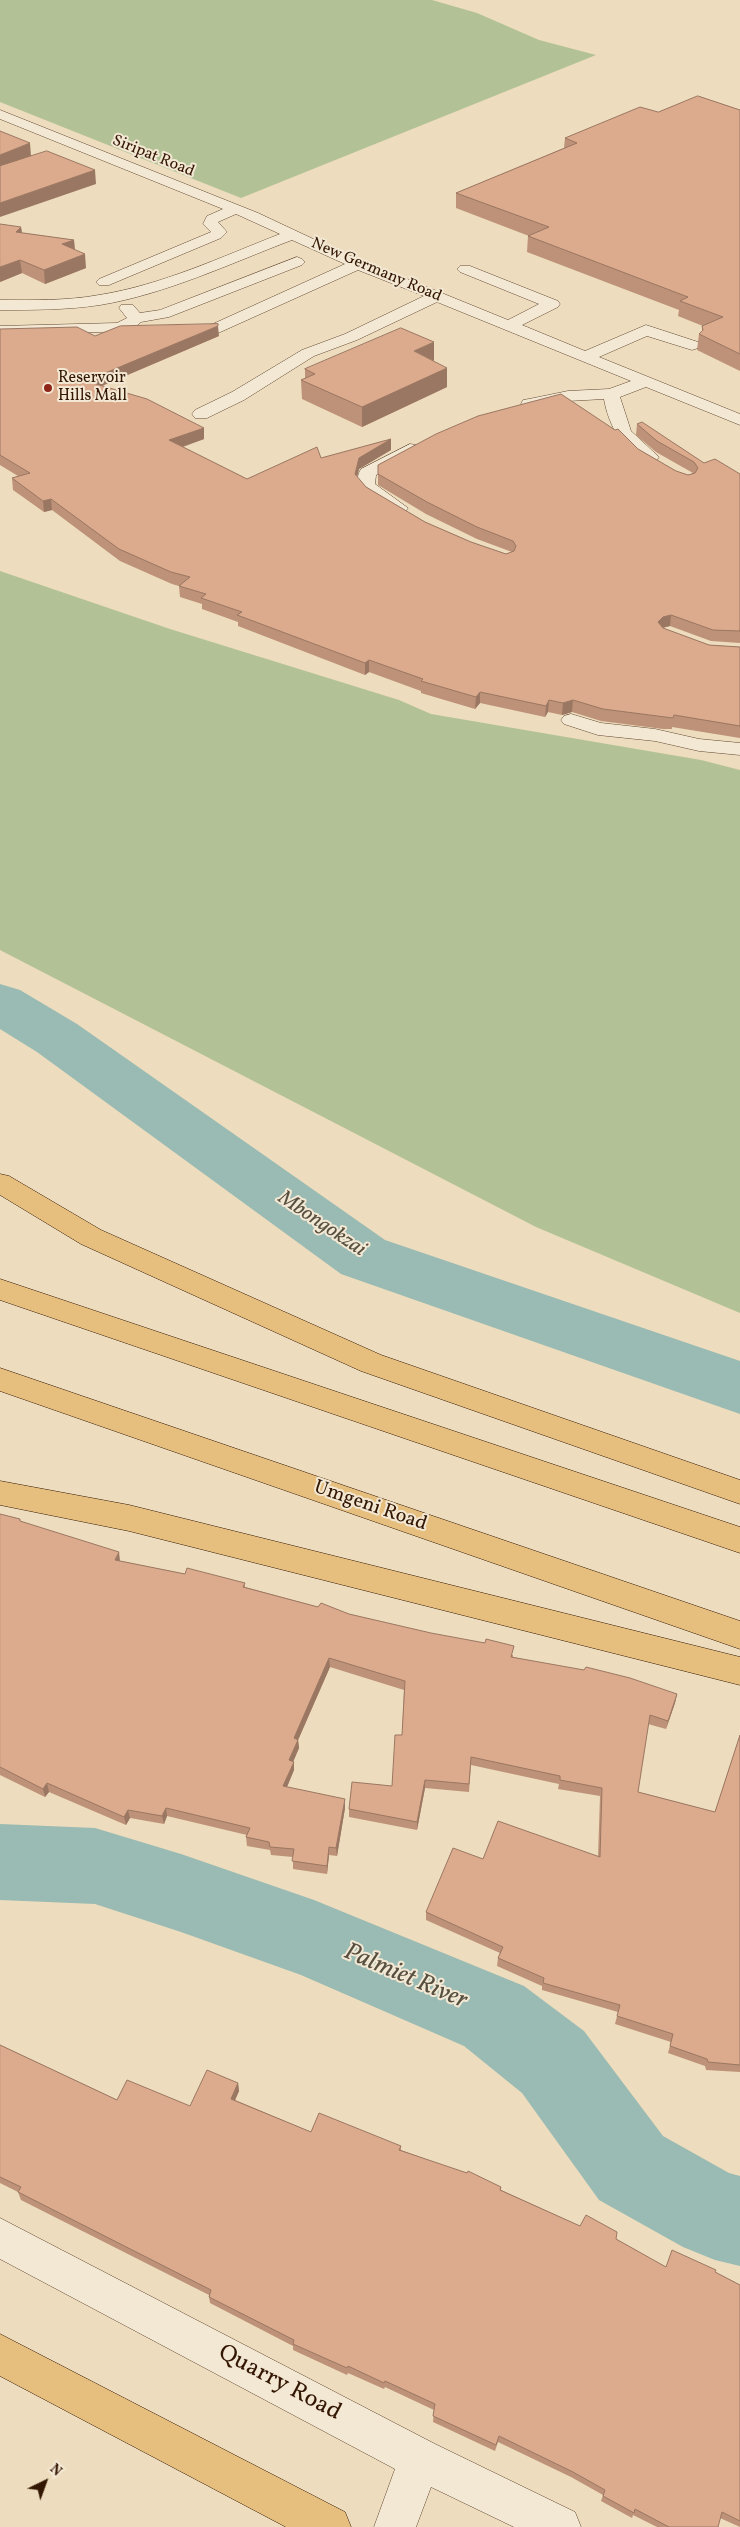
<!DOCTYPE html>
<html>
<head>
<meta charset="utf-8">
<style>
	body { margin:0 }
	#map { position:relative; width:740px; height:2527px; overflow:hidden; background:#eddcbd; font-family:Vollkorn,serif }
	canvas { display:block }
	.north { position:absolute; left:20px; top:2457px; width:50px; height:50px; -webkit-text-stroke:4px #f3e8d4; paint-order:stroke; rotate:42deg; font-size:14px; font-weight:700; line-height:20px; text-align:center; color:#331703 }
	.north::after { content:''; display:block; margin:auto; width:18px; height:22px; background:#331703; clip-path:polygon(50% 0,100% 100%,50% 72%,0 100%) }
</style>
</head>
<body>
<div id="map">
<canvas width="740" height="2527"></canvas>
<div class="north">N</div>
</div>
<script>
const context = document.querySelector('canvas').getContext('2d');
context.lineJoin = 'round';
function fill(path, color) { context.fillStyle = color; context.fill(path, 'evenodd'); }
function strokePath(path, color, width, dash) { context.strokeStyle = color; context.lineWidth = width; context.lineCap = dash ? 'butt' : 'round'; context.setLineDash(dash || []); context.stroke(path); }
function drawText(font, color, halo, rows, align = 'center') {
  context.font = font + ' Vollkorn,serif'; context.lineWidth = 4; context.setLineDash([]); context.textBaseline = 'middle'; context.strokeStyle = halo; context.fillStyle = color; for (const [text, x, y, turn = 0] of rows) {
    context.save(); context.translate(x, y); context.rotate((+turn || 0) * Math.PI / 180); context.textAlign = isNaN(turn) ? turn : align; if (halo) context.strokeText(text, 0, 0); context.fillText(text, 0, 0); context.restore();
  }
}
const green = new Path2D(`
	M0,0H432L477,13L539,40L596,55L241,198L0,102Z
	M0,571L170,629L399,700L431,714L701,760L740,770V1313L536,1227L0,950Z`);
const river = new Path2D(`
	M0,984L20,990L77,1024L385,1240L740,1361V1414L341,1274L37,1052L0,1029Z
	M0,1824L95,1828L181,1854L314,1900L524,1986L584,2031L663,2136L729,2173L740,2176V2266L715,2260L683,2247L599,2200L522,2093L464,2046L301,1975L181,1932L95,1904L0,1900Z`);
const minor = new Path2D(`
	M0,110L258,213L341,252L508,320L539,304L460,272L457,269L460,266H470L558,301L560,304L558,307L522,325L585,351L646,325L698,342L700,345L698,348L692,350L647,336L599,357L740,414V425L646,387L620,397L631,431L659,457L656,461C628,468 607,421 604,399L568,401L529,409L523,408L521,404L523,400L529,399L568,391L609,389L631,381L437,302L357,340L314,356L244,400L207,418H195L192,414L195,410L232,392L302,350L345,334L424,296L358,270L216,334H204L202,331L204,328L345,264L292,240C229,264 166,294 100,305C67,310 33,310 0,310V300C33,300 66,301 99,295C162,285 221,257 280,234L236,214L218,222L227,232L221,238L109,285H99L96,282L99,279L211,232L203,224L207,216L223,209L0,119Z
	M297,257L302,259L305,262L302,265L169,317L141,322L134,328L125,331L0,336V326L117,323L127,318L119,308L121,305H133L140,313L160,310Z
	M410,444L416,445L419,449L416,453L376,475L375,484L408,508L405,512C389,516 372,498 360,490C356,484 357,475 361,469Z
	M571,714L601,723L655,729L699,739L740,743V755L699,751L655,741L598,735L564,724L561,720L564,716Z
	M0,2218L435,2444L575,2512L581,2527H514L431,2487L416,2527H374L395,2469L0,2259Z`);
const major = new Path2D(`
	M0,2334L345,2512L351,2527H286L0,2376Z`);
const highway = new Path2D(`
	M0,1174L9,1176L101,1230L381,1355L740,1480V1504L361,1371L81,1244L0,1195Z
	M0,1279L740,1527V1553L0,1300Z
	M0,1368L740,1621V1649L0,1391Z
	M0,1481L129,1505L740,1657V1685L129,1531L0,1505Z`);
const wall = new Path2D(`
	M740,110V371L697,350L699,334L702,332V326H703L678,316L679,310L527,252L528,236H529L456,208V193L564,148L565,138L658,112Z
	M21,227L22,233L74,240L75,250L86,268L45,284L22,273L0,282Z
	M0,329L95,336H219L102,386L204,428V439L183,447L247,479L391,439V450L359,469L357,477L366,487L425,522L471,542L506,554L512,552L477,539L426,514L378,485V465L638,449L676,471L688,475L693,473L656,452L636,435L637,424L704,463L740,474V643L711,641L670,626L663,628L709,645L740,647V738L672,727V729H663L601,721L572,712L562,715L548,712L545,717L480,703L475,709L421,693V691L369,672L365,675L238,626V622L202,609V604L180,597L179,586L172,584L120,561L52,510L44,512L13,490L12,478L18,476L0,465Z
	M434,361L447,387L362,427L302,399L301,380L305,378V369Z
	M0,1514L20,1521L120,1561L185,1574L245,1583V1587L318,1607L349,1614L513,1655V1657L677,1694L675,1703L666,1729L648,1724L638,1792L715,1812L740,1735V2072L706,2070L705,2066L668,2053L671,2042L615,2024L618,2012L542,1990V1986L497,1966L498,1958L500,1953L426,1920V1912L483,1859L598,1857L600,1796L558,1789L559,1784L471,1765L469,1792L425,1788L417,1830L349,1817V1809L392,1786L402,1735L404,1690L330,1667L298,1740L299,1748L293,1762H294V1770L287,1787L345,1808L337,1856L329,1855L327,1874L293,1869V1857L271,1855L270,1850L247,1846L246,1837L247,1835L167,1816L164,1824L130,1818L126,1825L49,1792L45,1797L0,1775Z
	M0,2045L117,2100L190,2106L238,2083L239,2091L235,2100L311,2132L401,2146V2150L501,2187V2190L580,2226L616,2239L665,2267L715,2272L740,2285V2527L720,2518L718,2527H657L633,2515L632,2518L601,2501L603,2495L571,2477L498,2442L495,2451L433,2422L434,2410L385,2387L384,2389L348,2373L347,2375L293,2350V2346L210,2303L209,2297V2295L21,2200L18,2192L0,2183Z`);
const shadedWall = new Path2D(`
	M30,143L31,156L0,168V155Z
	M95,170L96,184L0,217V203Z
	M21,227L23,241L16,232Z
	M74,240L75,254L62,244Z
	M85,254L86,268L45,284L44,270Z
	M20,260L22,273L0,282V267Z
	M218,326L219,336L87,392L86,381Z
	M434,342V361L414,351Z
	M447,368V387L362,427V407Z
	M204,428V439L170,451L169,440Z
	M391,439V450L359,469L355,486V474L359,458Z
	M51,499L52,510L44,512L43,501Z
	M671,615L670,626L661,628L658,622L663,617Z
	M369,660V672L365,675V663Z
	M480,692V703L475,709L476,697Z
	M549,700L548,712L545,717L546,706Z
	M573,700L572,712L562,715L563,703Z
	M119,1552L120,1561L115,1560Z
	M329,1658L330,1667L295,1747L294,1738Z
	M677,1694L675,1703L666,1729L668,1721Z
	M298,1740L299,1748L290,1769L289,1760Z
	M294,1762V1770L284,1794L283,1786Z
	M425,1780V1788L417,1830V1822Z
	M47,1783L49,1792L45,1797L43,1789Z
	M345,1799V1808L337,1856L336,1848Z
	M166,1808L167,1816L164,1824L162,1816Z
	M128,1810L130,1818L126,1825L124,1817Z
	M329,1847V1855L327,1874V1866Z
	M238,2083L239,2091L232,2107L231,2099Z`);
const building = new Path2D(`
	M698,96L740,110V354L699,334L703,330L702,326L723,317L680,301L688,297L528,236L549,227L456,193L577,143L565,138L640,107L658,112Z
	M0,131L30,143L0,155Z
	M47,151L95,170L0,203V166Z
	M0,224L21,227L16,232L74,240L62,244L85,254L44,270L20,260L0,267Z
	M218,324V326L86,381L147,399L204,428L169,440L247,479L317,447L321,458L391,439L359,458L355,474L366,487L425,522L471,542L506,554L514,551L516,546L513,541L477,527L427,502L378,474V465L436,434L478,416L561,394L615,430L618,429L638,449L676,471L688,475L695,473L698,468L694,462L657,441L637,424L642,422L704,463L715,459L740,474V631L713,630L671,615L663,617L658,622L663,628L709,645L740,647V726L674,715L673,718L665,717L603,709L573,700L563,703L549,700L546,706L480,692L476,697L421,681L423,679L369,660L365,663L237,615L242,612L201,598L206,594L179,586L190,577L171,572L119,549L51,499L43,501L12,478L30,473L0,455V329L77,327L95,336L120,326Z
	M401,328L434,342L414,351L447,368L362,407L301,380L315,374L305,369Z
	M0,1514L20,1519V1521L119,1552L115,1560L185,1574L187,1568L245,1583L243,1587L318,1607L321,1603L349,1614L431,1633L485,1643L486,1639L514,1646L511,1657L584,1670L586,1667L630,1678L677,1694L668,1721L650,1715L638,1792L715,1812L740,1735V2065L708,2062L707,2059L670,2046L673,2034L617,2016L620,2005L543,1983L544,1978L498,1958L503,1947L426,1912L453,1848L483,1859L498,1821L600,1857L602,1788L560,1780V1776L471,1757L469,1784L425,1780L417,1822L349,1809L352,1782L392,1786L395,1735H402L405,1681L329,1658L294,1738L298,1740L289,1760L294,1762L283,1786L345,1799L336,1848L329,1847L327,1866L292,1861L294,1849L270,1847L269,1842L246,1837L250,1828L166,1808L162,1816L128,1810L124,1817L47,1783L43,1789L0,1767Z
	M0,2045L117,2100L127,2080L190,2106L207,2070L238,2083L231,2099L311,2132L319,2113L401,2146L399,2150L467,2173L468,2171L501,2187L500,2190L580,2226L586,2215L617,2232L616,2239L666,2267L672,2250L716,2270L715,2272L740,2285V2521L722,2512L718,2527H669L635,2509L634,2513L603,2496L605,2490L573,2472L499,2436L496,2445L433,2416L435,2404L385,2381L384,2383L348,2366L347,2368L293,2344L294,2340L209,2297L211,2290L18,2192L21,2187L0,2177Z`);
const markers = [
	[48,388,5,"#8f2418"]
];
const farStreetnames = [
	["Siripat Road",153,157,22],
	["New Germany Road",376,271,23]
];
const farPoinames = [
	["Reservoir",58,379],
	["Hills Mall",58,397]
];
const streetNames = [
	["Umgeni Road",370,1507,19]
];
const waterNames = [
	["Mbongokzai",321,1225,34]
];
const nearStreetnames = [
	["Quarry Road",279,2384,28]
];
const nearWaternames = [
	["Palmiet River",405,1978,23]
];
fill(green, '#b2c296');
fill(river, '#99bbb3');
strokePath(minor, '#624832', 1);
strokePath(major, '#331703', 1);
strokePath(highway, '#331703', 1);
fill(minor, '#f3e8d4');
fill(major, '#e6be7e');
fill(highway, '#e6be7e');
fill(wall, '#bd9278');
fill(shadedWall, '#9a7762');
fill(building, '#dcaa8c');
strokePath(building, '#9a7762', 1);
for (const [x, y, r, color] of markers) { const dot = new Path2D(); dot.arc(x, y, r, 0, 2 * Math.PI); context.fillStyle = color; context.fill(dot); strokePath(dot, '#f3e8d4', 2); }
drawText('16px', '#331703', '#f3e8d4', farStreetnames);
drawText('16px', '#331703', '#f3e8d4', farPoinames, 'left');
drawText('20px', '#331703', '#f3e8d4', streetNames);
drawText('italic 21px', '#575041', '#f3e8d4', waterNames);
drawText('24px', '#331703', '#f3e8d4', nearStreetnames);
drawText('italic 25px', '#575041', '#f3e8d4', nearWaternames);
</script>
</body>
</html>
